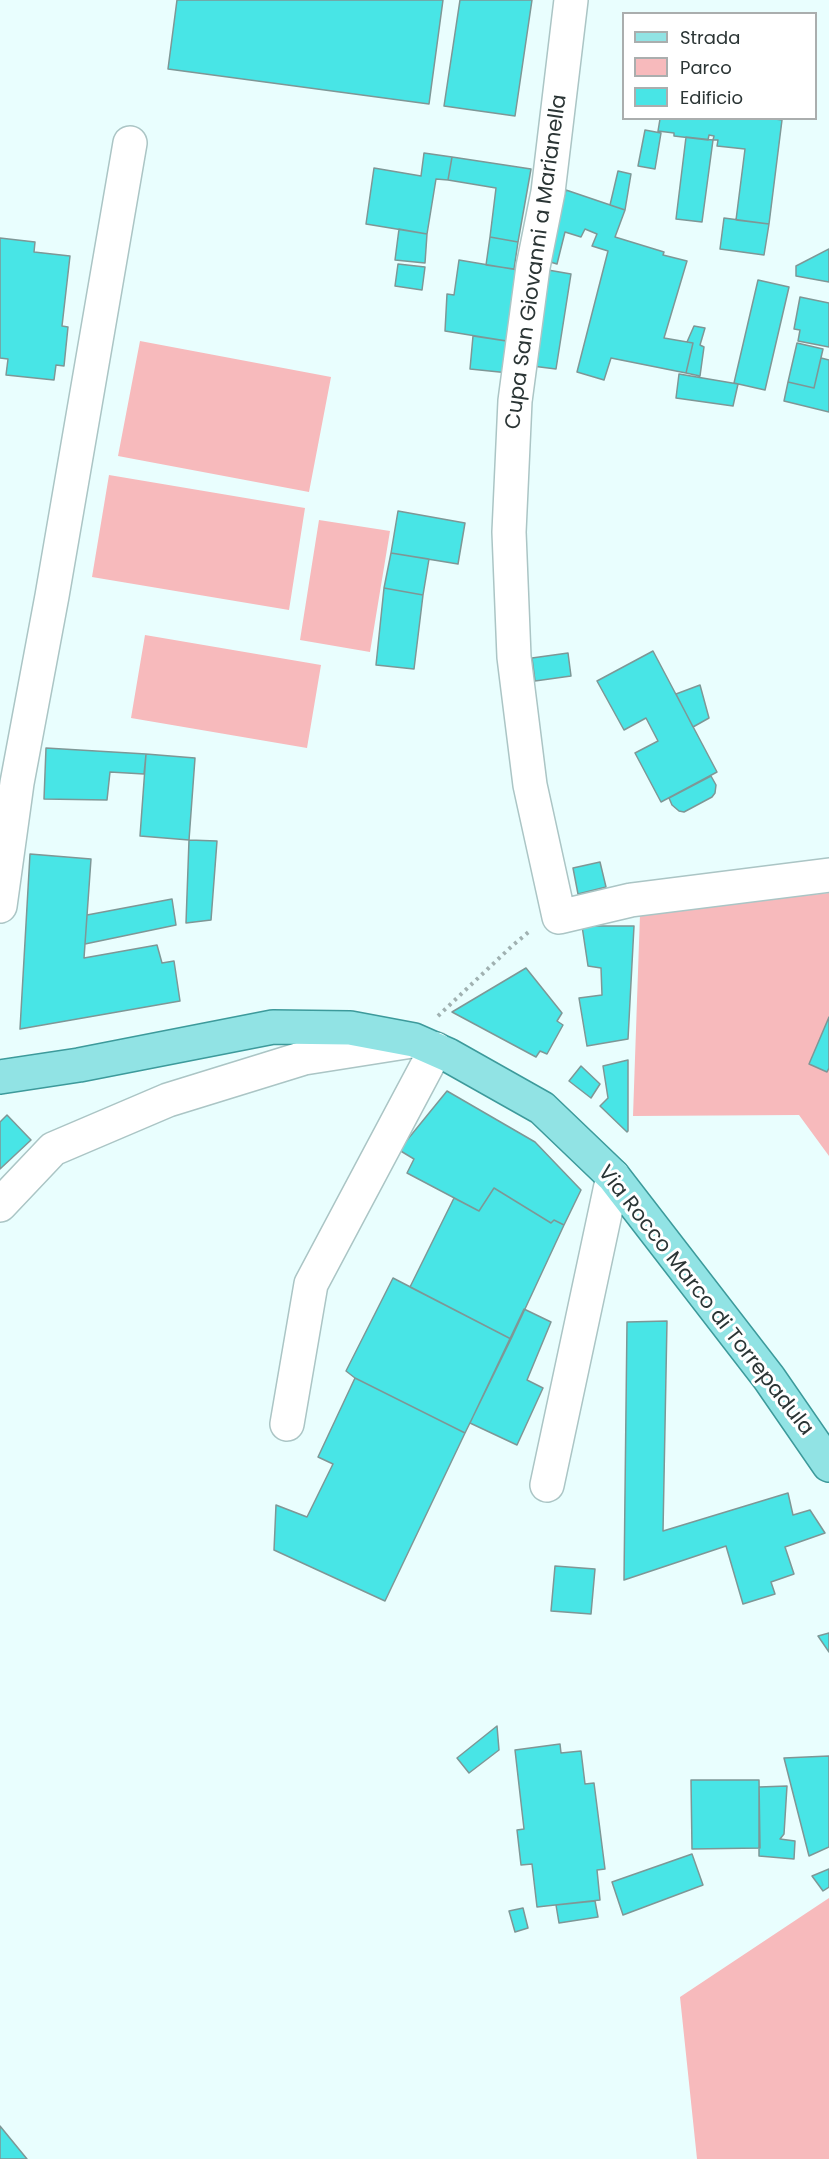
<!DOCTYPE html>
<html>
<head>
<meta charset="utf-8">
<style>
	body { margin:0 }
	#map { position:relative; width:829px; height:2159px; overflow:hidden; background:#e9fefe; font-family:Poppins,sans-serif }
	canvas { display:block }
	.legend { position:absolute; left:622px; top:12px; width:195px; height:108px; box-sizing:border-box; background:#fff; border:2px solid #aaaeae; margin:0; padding:8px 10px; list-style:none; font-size:18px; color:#2b3535 }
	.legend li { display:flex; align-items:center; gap:12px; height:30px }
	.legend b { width:30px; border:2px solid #aaaeae }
</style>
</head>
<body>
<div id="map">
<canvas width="829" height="2159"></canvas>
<ul class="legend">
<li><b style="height:8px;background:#91e3e4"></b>Strada</li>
<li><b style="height:16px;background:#f7babc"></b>Parco</li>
<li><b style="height:16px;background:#48e5e6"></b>Edificio</li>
</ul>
</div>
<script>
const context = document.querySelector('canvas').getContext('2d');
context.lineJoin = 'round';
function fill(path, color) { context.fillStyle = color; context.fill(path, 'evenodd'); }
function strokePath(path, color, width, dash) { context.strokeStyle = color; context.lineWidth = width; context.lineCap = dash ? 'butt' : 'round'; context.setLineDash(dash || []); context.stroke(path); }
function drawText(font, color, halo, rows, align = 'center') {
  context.font = font + ' Poppins,sans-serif'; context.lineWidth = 6; context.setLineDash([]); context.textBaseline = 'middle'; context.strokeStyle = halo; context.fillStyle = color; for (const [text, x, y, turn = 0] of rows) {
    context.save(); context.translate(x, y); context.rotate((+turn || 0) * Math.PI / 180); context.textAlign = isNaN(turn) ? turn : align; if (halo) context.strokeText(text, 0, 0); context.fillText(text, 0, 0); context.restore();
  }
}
const green = new Path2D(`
	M140,341L331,377L309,492L118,456Z
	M109,475L305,508L289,610L92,577Z
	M319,520L390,531L370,652L300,640Z
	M145,635L321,665L307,748L131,718Z
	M829,893V1156L799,1115L633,1116L640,914Z
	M829,1898V2159H697L680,1997Z`);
const building = new Path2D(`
	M177,0H443L429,104L168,69Z
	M460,0H532L515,116L444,106Z
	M768,118L782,120L769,224L736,220L745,149L717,146L718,140H713L714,136L709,135L708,140L674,136V133L658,131L660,119H655Z
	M645,130L661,133L655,169L638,166Z
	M686,137L713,140L702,222L676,219Z
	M424,153L452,157L448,180L436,179L427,234L366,224L374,168L421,176Z
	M452,157L531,169L518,242L490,237L496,188L448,180Z
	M618,171L631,174L625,210L610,205Z
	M566,190L625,210L615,237L664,252L663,255L687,261L664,338L693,343L686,373L611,358L604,380L577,372L608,251L592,246L597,234L585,229L581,237L565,232L557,264L547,261Z
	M724,218L769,224L764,255L720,249Z
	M399,229L427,234L425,263L395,260Z
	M490,237L518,242L514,269L486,265Z
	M0,238L35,242L34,252L70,256L62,326L68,327L64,366L56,365L54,380L6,375L8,359L0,358Z
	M829,249V282L796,276V266Z
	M459,260L518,270L513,342L445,331L447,294L454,295Z
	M398,264L425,267L422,290L395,286Z
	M548,270L571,274L556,369L532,366Z
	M758,280L789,287L765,390L734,383Z
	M800,297L829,303V347L798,341L800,330L794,329Z
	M694,326L705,328L700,345L704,347L700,376L686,373L693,343L687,342Z
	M473,336L513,342L509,373L470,369Z
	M797,343L823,349L814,388L788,382Z
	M821,358L829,360V412L784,401L788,382L814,388Z
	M679,374L738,384L733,406L676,398Z
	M398,511L465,523L458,564L391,553Z
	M391,553L429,559L423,595L384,588Z
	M384,588L423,595L414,669L376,665Z
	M653,651L717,772L661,802L635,753L658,741L646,718L624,730L597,681Z
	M568,653L571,676L535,681L532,658Z
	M700,685L709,718L693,727L676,694Z
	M46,748L146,754L144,774L110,772L107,800L44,799Z
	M146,754L195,758L189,840L140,836Z
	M711,776L716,785L715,793L712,797L684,812L679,811L672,805L669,798Z
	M189,840L217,841L211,920L186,923Z
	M30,854L91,859L84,958L157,945L162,963L174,961L180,1001L20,1029Z
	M600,862L606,887L578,894L573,868Z
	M172,899L176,925L85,944L87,915Z
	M582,926H634L628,1039L587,1046L579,998L602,995L601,968L588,966Z
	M526,968L562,1013L557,1021L563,1025L547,1054L540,1051L536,1057L452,1012Z
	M829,1017V1068L827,1072L809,1064Z
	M628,1060V1131L627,1132L600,1106L608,1098L603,1066Z
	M581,1066L600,1084L591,1098L569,1081Z
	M447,1091L535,1142L581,1190L564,1225L554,1220L551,1223L494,1188L479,1211L407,1173L414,1159L399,1150Z
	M7,1115L31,1140L0,1169V1122Z
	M494,1188L551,1223L554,1220L564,1225L511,1339L410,1287L454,1198L479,1211Z
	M393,1278L511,1339L465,1433L355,1378L346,1371Z
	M524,1309L551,1322L527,1380L543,1388L517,1445L470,1423Z
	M667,1321L663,1531L788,1493L793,1515L810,1510L825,1533L785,1547L794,1574L771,1582L775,1594L743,1604L726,1546L624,1580L627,1322Z
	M355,1378L465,1433L385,1601L274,1550L276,1505L307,1517L333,1464L318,1457Z
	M555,1566L595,1569L591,1614L551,1611Z
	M829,1633V1652L818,1636Z
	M497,1726L499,1750L469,1773L457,1758Z
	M560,1744L561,1753L581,1751L585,1784L594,1783L605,1869L597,1870L600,1900L537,1907L532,1864L521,1865L517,1830L524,1829L515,1750Z
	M829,1756V1847L809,1856L784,1758Z
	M691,1780H759L760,1848L692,1849Z
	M787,1786L784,1834L780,1839L795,1841L794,1859L759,1856V1787Z
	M692,1854L703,1885L623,1915L612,1882Z
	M829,1869V1887L823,1891L812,1876Z
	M595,1901L598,1917L559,1923L556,1905Z
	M523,1908L528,1928L515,1932L509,1911Z
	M0,2126L27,2159H0Z`);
const path = new Path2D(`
	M438,1016L512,946L531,930`);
const minor = new Path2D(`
	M571,0L548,192L533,267L515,401L509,532L514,657L530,785L559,917L631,900L829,875
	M0,906L17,783L52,596L130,143
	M0,1205L53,1149L168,1100L304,1058L412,1041
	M287,1424L311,1284L436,1049
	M547,1485L613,1176`);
const major = new Path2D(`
	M0,1077L79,1065L273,1027L350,1028L414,1040L448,1055L542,1108L613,1176L769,1378L829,1465`);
const streetNames = [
	["Cupa San Giovanni a Marianella",537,262,-82],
	["Via Rocco Marco di Torrepadula",705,1301,52]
];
fill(green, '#f7babc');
fill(building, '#48e5e6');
strokePath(building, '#7e9796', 1.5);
strokePath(minor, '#abc5c5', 36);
strokePath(major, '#3d9a9b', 36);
strokePath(path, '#a0b1b1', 4, [3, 4.5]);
strokePath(minor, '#fff', 33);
strokePath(major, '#91e3e4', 33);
drawText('21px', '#2b3535', '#fff', streetNames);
</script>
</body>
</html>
